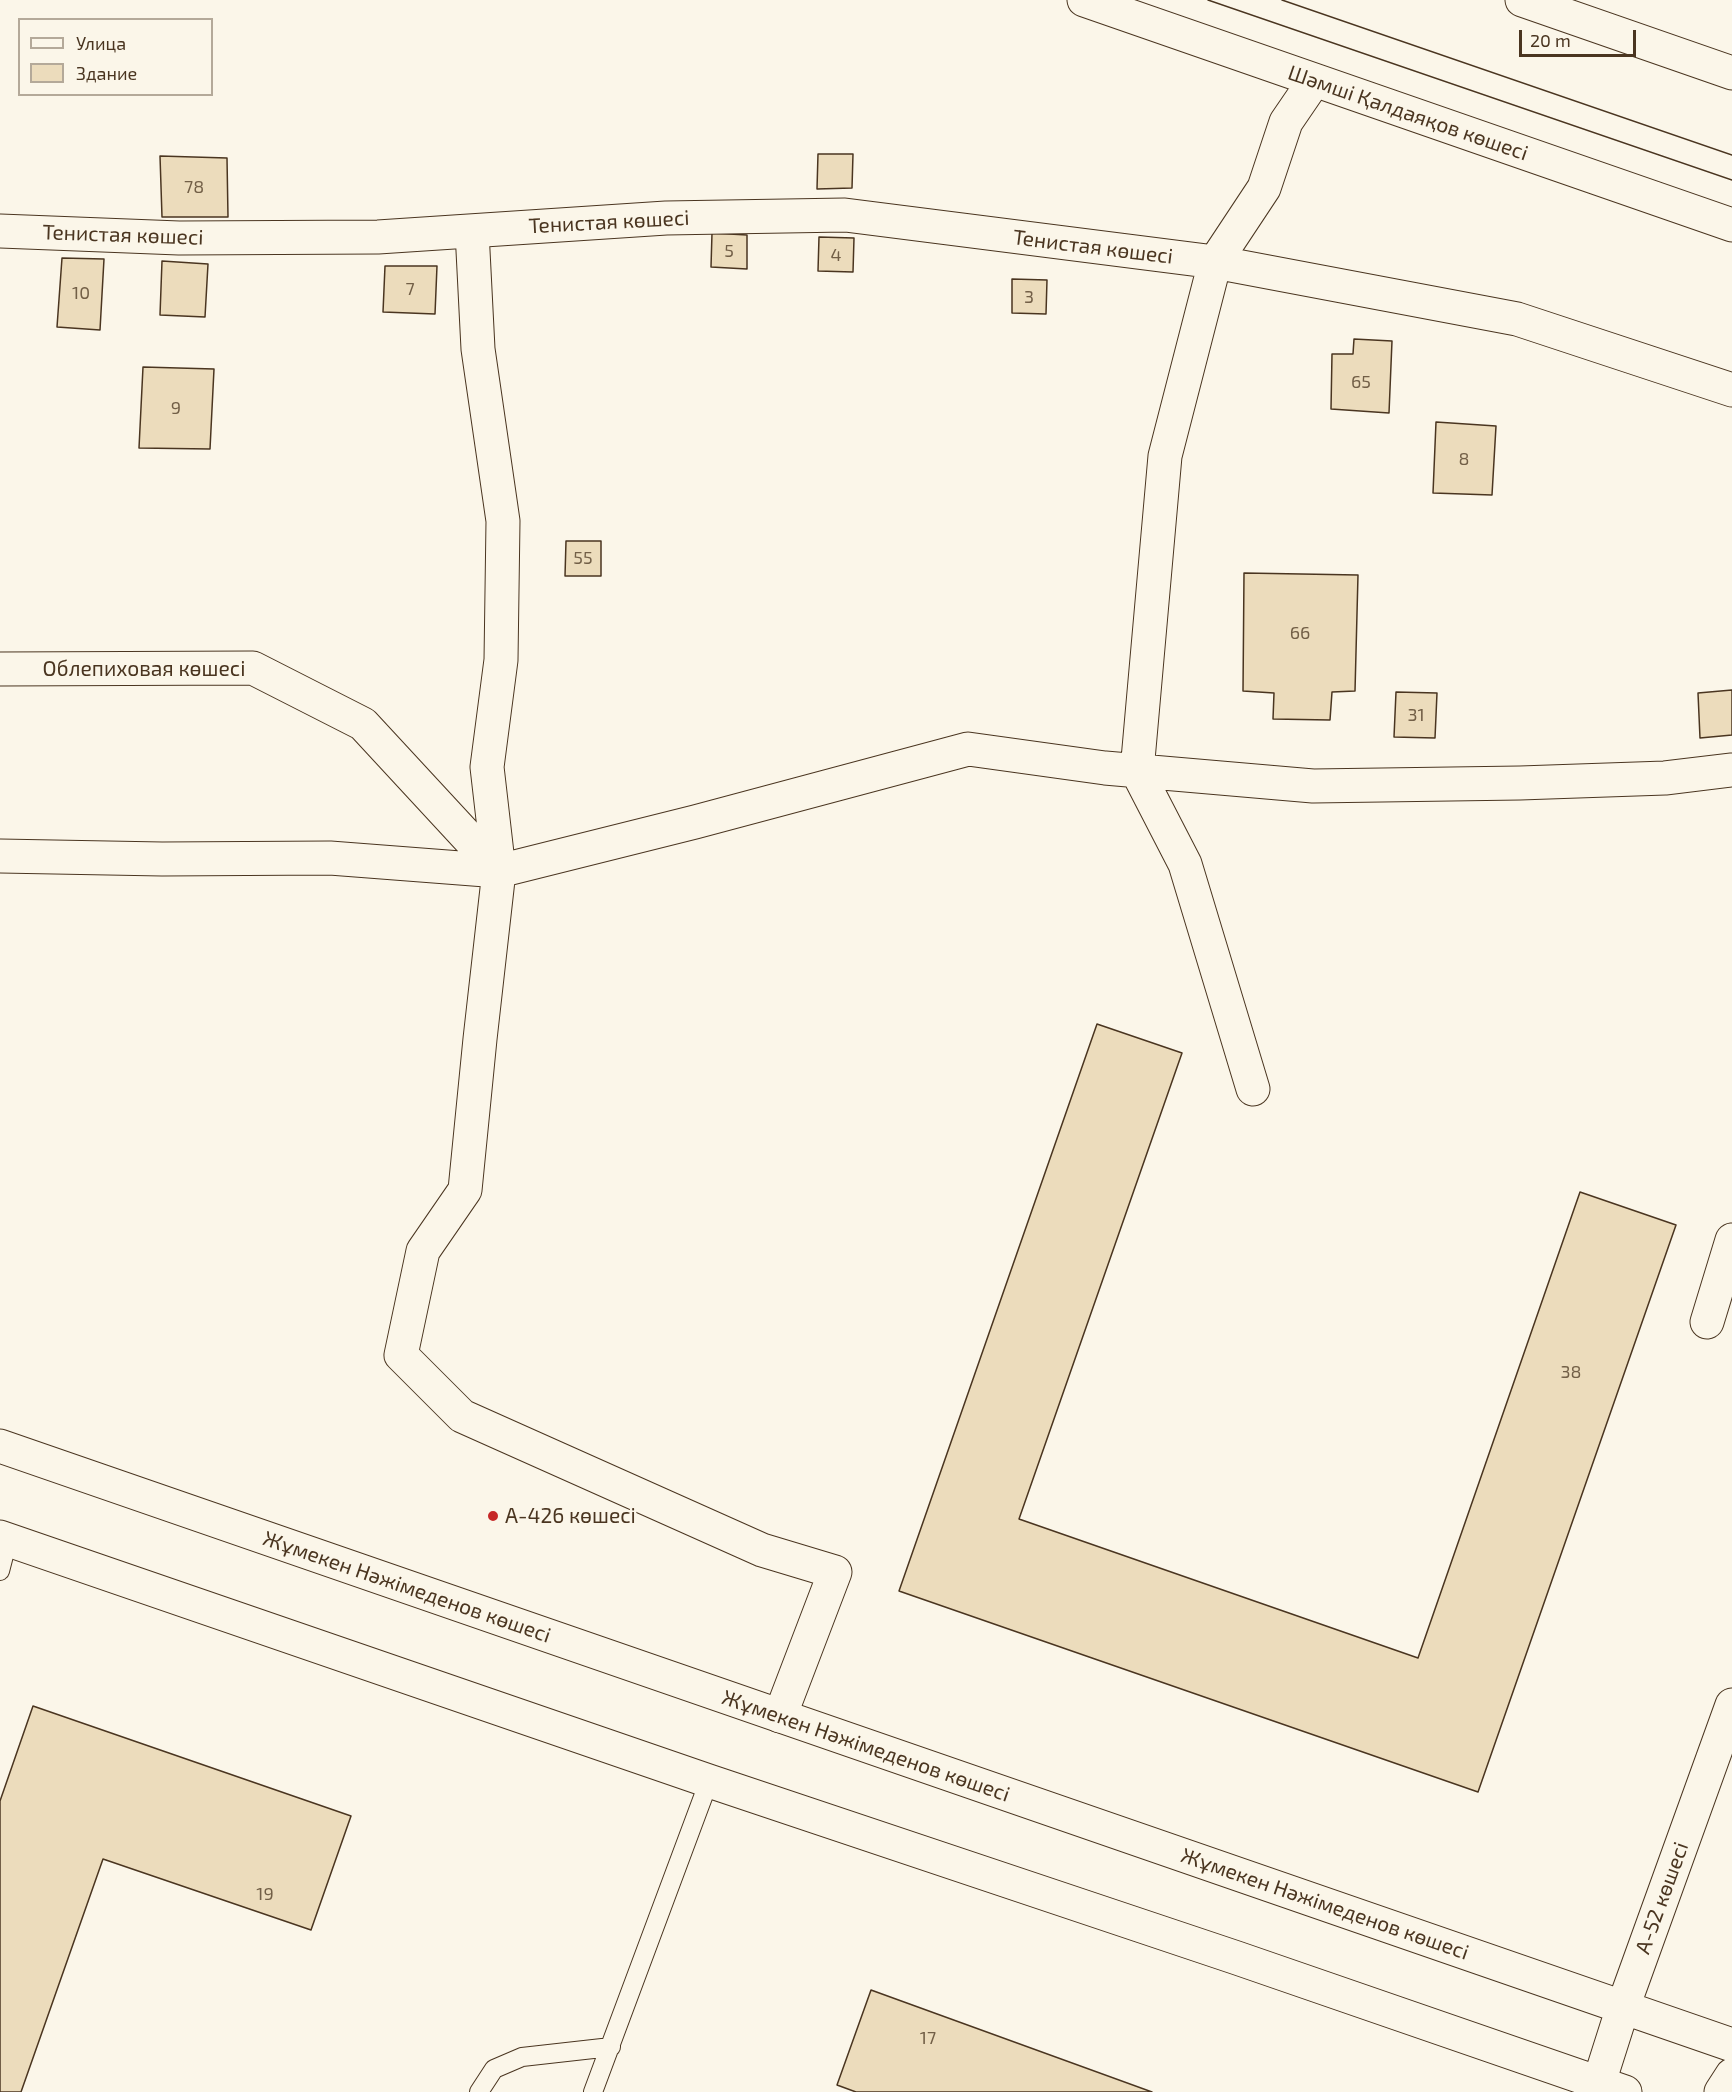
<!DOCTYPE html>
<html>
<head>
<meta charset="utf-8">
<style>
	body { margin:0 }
	#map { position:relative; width:1732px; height:2092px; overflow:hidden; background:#fbf6e9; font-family:"Exo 2",sans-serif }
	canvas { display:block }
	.legend { position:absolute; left:18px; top:18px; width:195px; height:78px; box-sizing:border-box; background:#fbf6e9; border:2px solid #b4a999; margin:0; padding:8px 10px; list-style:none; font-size:18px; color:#4a3520 }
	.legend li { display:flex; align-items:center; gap:12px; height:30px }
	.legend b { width:30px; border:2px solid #b4a999 }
	.scale { position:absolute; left:1519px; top:30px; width:117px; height:27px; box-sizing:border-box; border:3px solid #4a3520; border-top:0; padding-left:8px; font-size:18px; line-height:21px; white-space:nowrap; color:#4a3520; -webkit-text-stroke:4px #fbf6e9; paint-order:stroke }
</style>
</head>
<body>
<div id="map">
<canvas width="1732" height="2092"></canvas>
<ul class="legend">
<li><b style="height:8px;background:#fbf6e9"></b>Улица</li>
<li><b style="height:16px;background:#ecdcbc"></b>Здание</li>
</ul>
<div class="scale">20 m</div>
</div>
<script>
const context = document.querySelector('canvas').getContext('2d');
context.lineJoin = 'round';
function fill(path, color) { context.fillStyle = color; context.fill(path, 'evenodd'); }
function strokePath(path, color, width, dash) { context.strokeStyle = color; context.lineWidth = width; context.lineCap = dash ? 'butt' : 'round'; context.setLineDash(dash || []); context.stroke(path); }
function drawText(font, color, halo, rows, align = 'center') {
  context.font = font + ' "Exo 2",sans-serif'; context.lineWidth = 4.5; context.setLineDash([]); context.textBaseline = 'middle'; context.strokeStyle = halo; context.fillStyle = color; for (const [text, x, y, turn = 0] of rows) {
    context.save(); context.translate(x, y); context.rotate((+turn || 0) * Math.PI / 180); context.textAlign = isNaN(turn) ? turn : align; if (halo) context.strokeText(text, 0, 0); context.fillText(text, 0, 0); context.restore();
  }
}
const building = new Path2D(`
	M818,154H853L852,188L817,189Z
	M160,156L227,158L228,217H162Z
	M712,233L747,235V269L711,267Z
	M819,237L854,238L853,272L818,271Z
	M62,258L104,259L100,330L57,327Z
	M162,261L208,264L205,317L160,315Z
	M385,266H437L435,314L383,312Z
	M1012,279L1047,280L1046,314L1012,313Z
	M1354,339L1392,341L1389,413L1331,409L1332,354H1353Z
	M143,367L214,369L210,449L139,448Z
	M1436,422L1496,426L1492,495L1433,493Z
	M566,541H601V576H565Z
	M1244,573L1358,575L1355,691L1332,692L1330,720L1273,719L1274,693L1243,691Z
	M1732,690V735L1700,738L1698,693Z
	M1396,692L1437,693L1435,738L1394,737Z
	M1097,1024L1182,1053L1019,1519L1418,1658L1580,1192L1676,1225L1478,1792L899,1591Z
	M33,1706L351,1816L311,1930L103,1859L21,2092H0V1801Z
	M871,1990L1152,2092H856L837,2085Z`);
const lane = new Path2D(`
	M0,1571L8,1540
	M479,2092L494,2069L522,2057L611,2047
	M593,2092L709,1781`);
const street = new Path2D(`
	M1084,0L1732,225
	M1522,0L1732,73
	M0,231L179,238L378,237L666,218L845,215L1215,262L1517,319L1732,390
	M472,231L478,349L503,521L501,660L487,767L499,871
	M0,669L253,668L363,724L499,871
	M0,856L162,859L330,858L499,871
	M1253,1089L1185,864L1137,771L1165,456L1215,262L1264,188L1286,122L1314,81
	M1707,1322L1732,1240
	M780,1716L835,1572L762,1550L462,1416L401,1355L423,1251L465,1190L480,1039L499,871L695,822L968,749L1105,768L1313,786L1520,783L1665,778L1732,770`);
const secondary = new Path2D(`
	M0,1446L1732,2045
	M0,1537L709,1781L1237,1958L1625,2092
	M1596,2092L1623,2007L1732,1705
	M1721,2092L1732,2075`);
const tram = new Path2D(`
	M1208,0L1732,180
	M1282,0L1732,155`);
const markers = [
	[493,1516,6,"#c62828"]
];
const numberNames = [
	["78",194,187],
	["5",729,251],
	["4",836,255],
	["7",410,289],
	["10",81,293],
	["3",1029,297],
	["65",1361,382],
	["9",176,408],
	["8",1464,459],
	["55",583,558],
	["66",1300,633],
	["31",1416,715],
	["38",1571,1372],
	["19",265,1894],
	["17",928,2038]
];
const streetNames = [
	["Шәмші Қалдаяқов көшесі",1408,113,19],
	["Тенистая көшесі",609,222,-3],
	["Тенистая көшесі",123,235,2],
	["Тенистая көшесі",1093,247,7],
	["Облепиховая көшесі",144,669],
	["Жұмекен Нәжімеденов көшесі",407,1587,19],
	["Жұмекен Нәжімеденов көшесі",866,1746,19],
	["А-52 көшесі",1662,1898,-70],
	["Жұмекен Нәжімеденов көшесі",1325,1904,19]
];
const poiNames = [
	["А-426 көшесі",505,1516]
];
fill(building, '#ecdcbc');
strokePath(building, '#4a3520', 1.5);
strokePath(lane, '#4a3520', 20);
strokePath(street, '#4a3520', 35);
strokePath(secondary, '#4a3520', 35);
strokePath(lane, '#fbf6e9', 18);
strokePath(street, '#fbf6e9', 33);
strokePath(secondary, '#fbf6e9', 33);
strokePath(tram, '#4a3520', 1.5);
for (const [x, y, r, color] of markers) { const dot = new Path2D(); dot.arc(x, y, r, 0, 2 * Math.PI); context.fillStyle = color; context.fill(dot); strokePath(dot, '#fbf6e9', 2); }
drawText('18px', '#725f47', null, numberNames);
drawText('21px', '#4a3520', '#fbf6e9', streetNames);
drawText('21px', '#4a3520', '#fbf6e9', poiNames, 'left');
</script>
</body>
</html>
